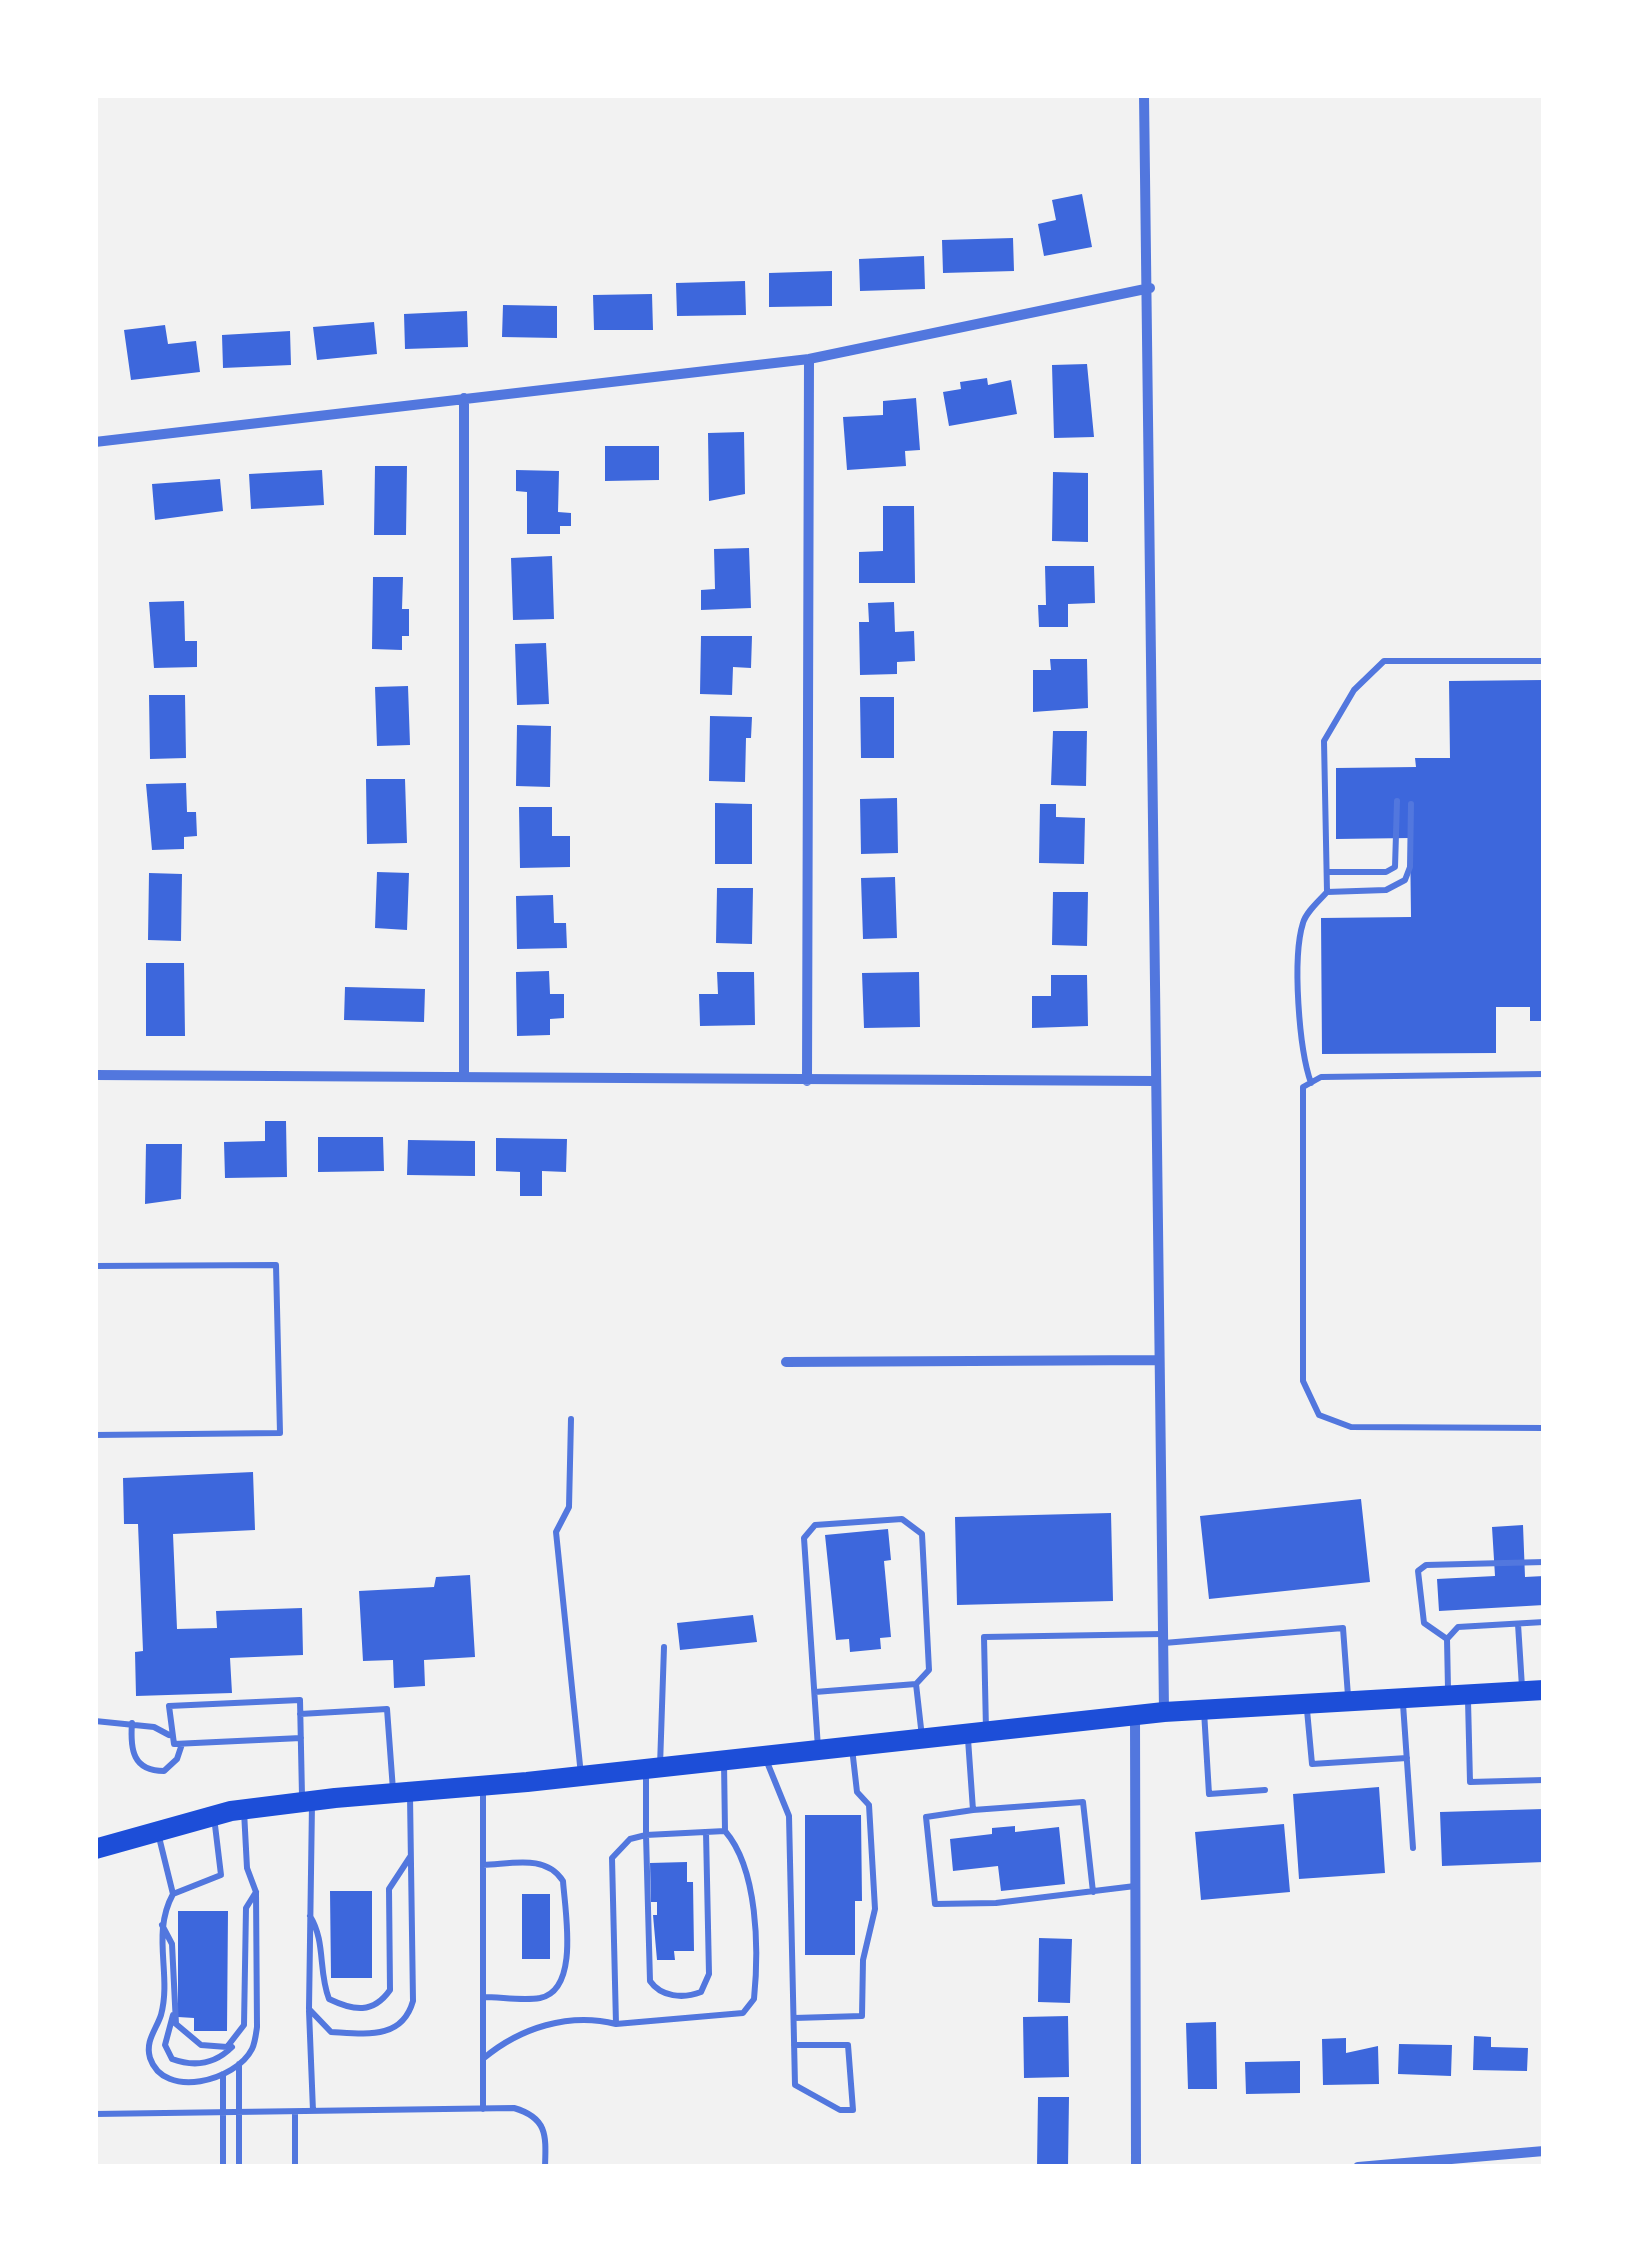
<!DOCTYPE html>
<html>
<head>
<meta charset="utf-8">
<style>
	body { margin:0 }
	#map { position:relative; width:1639px; height:2262px; overflow:hidden; background:#f2f2f2; font-family:Helvetica,sans-serif }
	canvas { display:block }
	.frame { position:absolute; inset:0; border:98px solid #fff; pointer-events:none }
</style>
</head>
<body>
<div id="map">
<canvas width="1639" height="2262"></canvas>
<div class="frame"></div>
</div>
<script>
const context = document.querySelector('canvas').getContext('2d');
context.lineJoin = 'round';
function fill(path, color) { context.fillStyle = color; context.fill(path, 'evenodd'); }
function strokePath(path, color, width, dash) { context.strokeStyle = color; context.lineWidth = width; context.lineCap = dash ? 'butt' : 'round'; context.setLineDash(dash || []); context.stroke(path); }
const building = new Path2D(`
	M1082,194L1092,247L1044,256L1038,224L1056,220L1052,200Z
	M1013,238L1014,271L943,273L942,240Z
	M924,256L925,289L860,291L859,259Z
	M832,271V306L769,307V273Z
	M745,281L746,315L677,316L676,283Z
	M652,294L653,330H594L593,295Z
	M503,305L557,306V338L502,337Z
	M467,311L468,347L405,349L404,314Z
	M374,322L377,354L317,360L313,327Z
	M165,325L168,344L196,341L200,372L131,380L124,330Z
	M290,331L291,365L223,368L222,335Z
	M1087,364L1094,437L1054,438L1052,365Z
	M987,378L988,385L1011,380L1017,414L949,426L943,392L961,389L960,382Z
	M916,398L920,450L905,451L906,466L847,470L843,417L883,415V401Z
	M744,432L745,494L709,501L708,433Z
	M605,446H659V480L605,481Z
	M375,466H407L406,535H374Z
	M322,470L324,505L251,509L249,474Z
	M516,470L559,471L558,512L571,513V526H560V534H527V492L516,491Z
	M1053,472L1088,473V542L1052,541Z
	M220,479L223,511L155,520L152,484Z
	M883,506H914L915,583H859V552L883,551Z
	M749,548L751,608L701,610V590L715,589L714,549Z
	M552,556L554,619L513,620L511,558Z
	M1045,566H1094L1095,603L1068,604V627H1039L1038,605H1046Z
	M373,577H403L402,609H409V636H402V650L372,649Z
	M184,601L185,641H197V667L154,668L149,602Z
	M894,602L895,632L914,631L915,661L897,662V674L860,675L859,622H869L868,603Z
	M701,636H752L751,668L733,667L732,695L700,694Z
	M546,643L549,704L517,705L515,644Z
	M1050,659H1087L1088,708L1033,712V670H1051Z
	M1544,680V1021H1530V1007H1496V1053L1322,1054L1321,918L1411,917L1410,838L1336,839V768L1416,767L1415,758H1450L1449,681Z
	M408,686L410,745L377,746L375,687Z
	M149,695H185L186,758L150,759Z
	M860,697H894V758H861Z
	M710,716L752,717L751,738H746L745,782L709,781Z
	M517,725L551,726L550,787L516,786Z
	M1053,731H1087L1086,786L1051,785Z
	M366,779H405L407,843L367,844Z
	M186,783L187,812H196L197,836L184,837V849L152,850L146,784Z
	M897,798L898,853L861,854L860,799Z
	M715,803L752,804V864H715Z
	M1040,804H1056V817L1085,818L1084,864L1039,863Z
	M519,807H552V836H570V867L520,868Z
	M377,872L409,873L407,930L375,928Z
	M149,873L182,874L181,941L148,940Z
	M895,877L897,938L863,939L861,878Z
	M717,888H753L752,944L716,943Z
	M1053,892H1088L1087,946L1052,945Z
	M553,895L554,923H566L567,948L517,949L516,896Z
	M146,963H184L185,1036H146Z
	M549,971L550,994H564V1018L550,1019V1035L517,1036L516,972Z
	M717,972H754L755,1025L700,1026L699,994H718Z
	M919,972L920,1027L864,1028L862,973Z
	M1051,975H1087L1088,1026L1032,1028V996H1051Z
	M345,987L425,989L424,1022L344,1020Z
	M265,1121H286L287,1177L225,1178L224,1142L265,1141Z
	M318,1137H383L384,1171L318,1172Z
	M496,1138L567,1139L566,1172L542,1171V1196H520V1172L496,1171Z
	M408,1140L475,1141V1176L407,1175Z
	M146,1144H182L181,1199L145,1204Z
	M253,1472L255,1530L173,1534L177,1629L217,1628L216,1611L302,1608L303,1655L230,1658L232,1693L136,1696L135,1652L143,1651L138,1524H124L123,1478Z
	M1361,1499L1370,1582L1209,1599L1200,1516Z
	M1111,1513L1113,1601L957,1605L955,1517Z
	M1523,1525L1525,1577L1544,1576V1605L1439,1611L1437,1579L1495,1576L1492,1527Z
	M888,1529L891,1560L884,1561L891,1637L880,1638L881,1649L850,1652L849,1639L836,1640L825,1535Z
	M470,1575L475,1657L424,1660L425,1686L394,1688L393,1660L363,1661L359,1591L434,1587L436,1577Z
	M753,1615L757,1642L680,1650L677,1623Z
	M1379,1787L1385,1873L1299,1879L1293,1794Z
	M1544,1809V1862L1442,1866L1440,1812Z
	M805,1815H861L862,1901H855V1955H805Z
	M1284,1824L1290,1892L1201,1900L1195,1832Z
	M1015,1826V1832L1059,1827L1065,1884L1001,1891L998,1866L953,1871L950,1839L992,1834V1828Z
	M687,1862V1882H693L694,1951H674L675,1960H657L653,1915H657V1902H651L650,1863Z
	M330,1891H372V1978H331Z
	M522,1894H550V1959H522Z
	M178,1911H228L227,2031H194V2018L178,2017Z
	M1039,1938L1072,1939L1070,2003L1038,2002Z
	M1068,2016L1069,2077L1024,2078L1023,2017Z
	M1216,2022L1217,2089H1188L1186,2023Z
	M1474,2036L1491,2037V2047L1528,2048L1527,2071L1473,2070Z
	M1346,2038V2053L1378,2046L1379,2084L1323,2085L1322,2039Z
	M1399,2044L1452,2045L1451,2076L1398,2074Z
	M1300,2061V2093L1246,2094L1245,2062Z
	M1038,2097H1069L1068,2167H1037Z`);
const service = new Path2D(`
	M1327,872H1386L1395,867L1397,801
	M1327,892L1386,890L1405,880L1410,867L1411,804
	M1544,1074L1321,1077L1303,1087V1381L1319,1415L1351,1427L1544,1428
	M1311,1083C1299,1049 1292,958 1303,923C1306,912 1319,901 1327,892L1324,741L1354,690L1384,661H1544
	M95,1266L276,1265L280,1433L95,1435
	M571,1419L569,1507L556,1532L581,1775
	M1518,1624L1522,1687
	M1447,1639L1424,1623L1418,1571L1426,1565L1544,1562
	M1164,1643L1343,1628L1348,1696
	M1448,1689L1447,1639L1458,1627L1544,1622
	M815,1692L916,1684
	M1468,1700L1470,1782L1544,1780
	M1403,1704L1413,1848
	M1307,1710L1312,1764L1407,1758
	M1204,1711L1209,1794L1265,1790
	M300,1714L387,1709L393,1790
	M95,1721L154,1727L169,1735
	M132,1723C130,1750 133,1771 164,1771L177,1759L182,1744
	M986,1730L984,1637L1163,1634
	M301,1738L174,1744L169,1706L300,1700L302,1796
	M968,1739L973,1810L926,1817L935,1904L996,1903L1135,1886
	M818,1748L804,1538L815,1525L902,1519L922,1534L929,1670L916,1684L922,1737
	M767,1762L789,1816L795,2085L840,2110H853L848,2045H794
	M660,1766L664,1647
	M646,1771V1835L630,1839L612,1858L616,2024L743,2013L754,1999C759,1949 758,1869 725,1831L724,1762
	M483,1792V2109
	M312,1804L309,2009L331,2032C366,2034 402,2040 413,2001L410,1796
	M973,1810L1083,1802L1093,1892
	M214,1817L221,1875L173,1894C151,1934 172,1974 161,2015C156,2030 145,2041 150,2058C164,2100 236,2081 252,2049C255,2043 256,2034 257,2027L256,1892L247,1868L244,1811
	M706,1832L709,1974L701,1992C683,1999 661,1997 650,1981L646,1835L725,1831
	M158,1833L173,1894
	M483,1865C512,1864 546,1854 563,1881C565,1911 580,1990 540,1998C523,2001 501,1997 483,1997
	M310,1916C326,1942 318,1971 329,1999C354,2011 373,2014 390,1990L389,1889L410,1857
	M162,1925L172,1944L176,2024L201,2045L227,2047L244,2025L246,1908L256,1892
	M309,2011L313,2111
	M173,2015L165,2045L172,2059C194,2067 215,2064 232,2047
	M794,2018L862,2016L863,1960L875,1909L869,1805L857,1792L852,1748
	M484,2058C520,2028 569,2012 616,2024
	M239,2064V2167
	M223,2074V2167
	M295,2112V2167
	M95,2114L514,2108C548,2118 546,2136 545,2167`);
const minor = new Path2D(`
	M1144,95L1164,1711
	M464,398V1076
	M95,442L809,359L1150,288
	M95,1075L1155,1081
	M807,1081L809,359
	M786,1362L1157,1360
	M1135,1716L1136,2167
	M1358,2167L1544,2151`);
const primary = new Path2D(`
	M95,1849L231,1811L335,1798L527,1782L1164,1712L1544,1690`);
fill(building, '#3d67dc');
strokePath(service, '#5277de', 6);
strokePath(minor, '#5277de', 10);
strokePath(primary, '#1d4ed8', 20);
</script>
</body>
</html>
